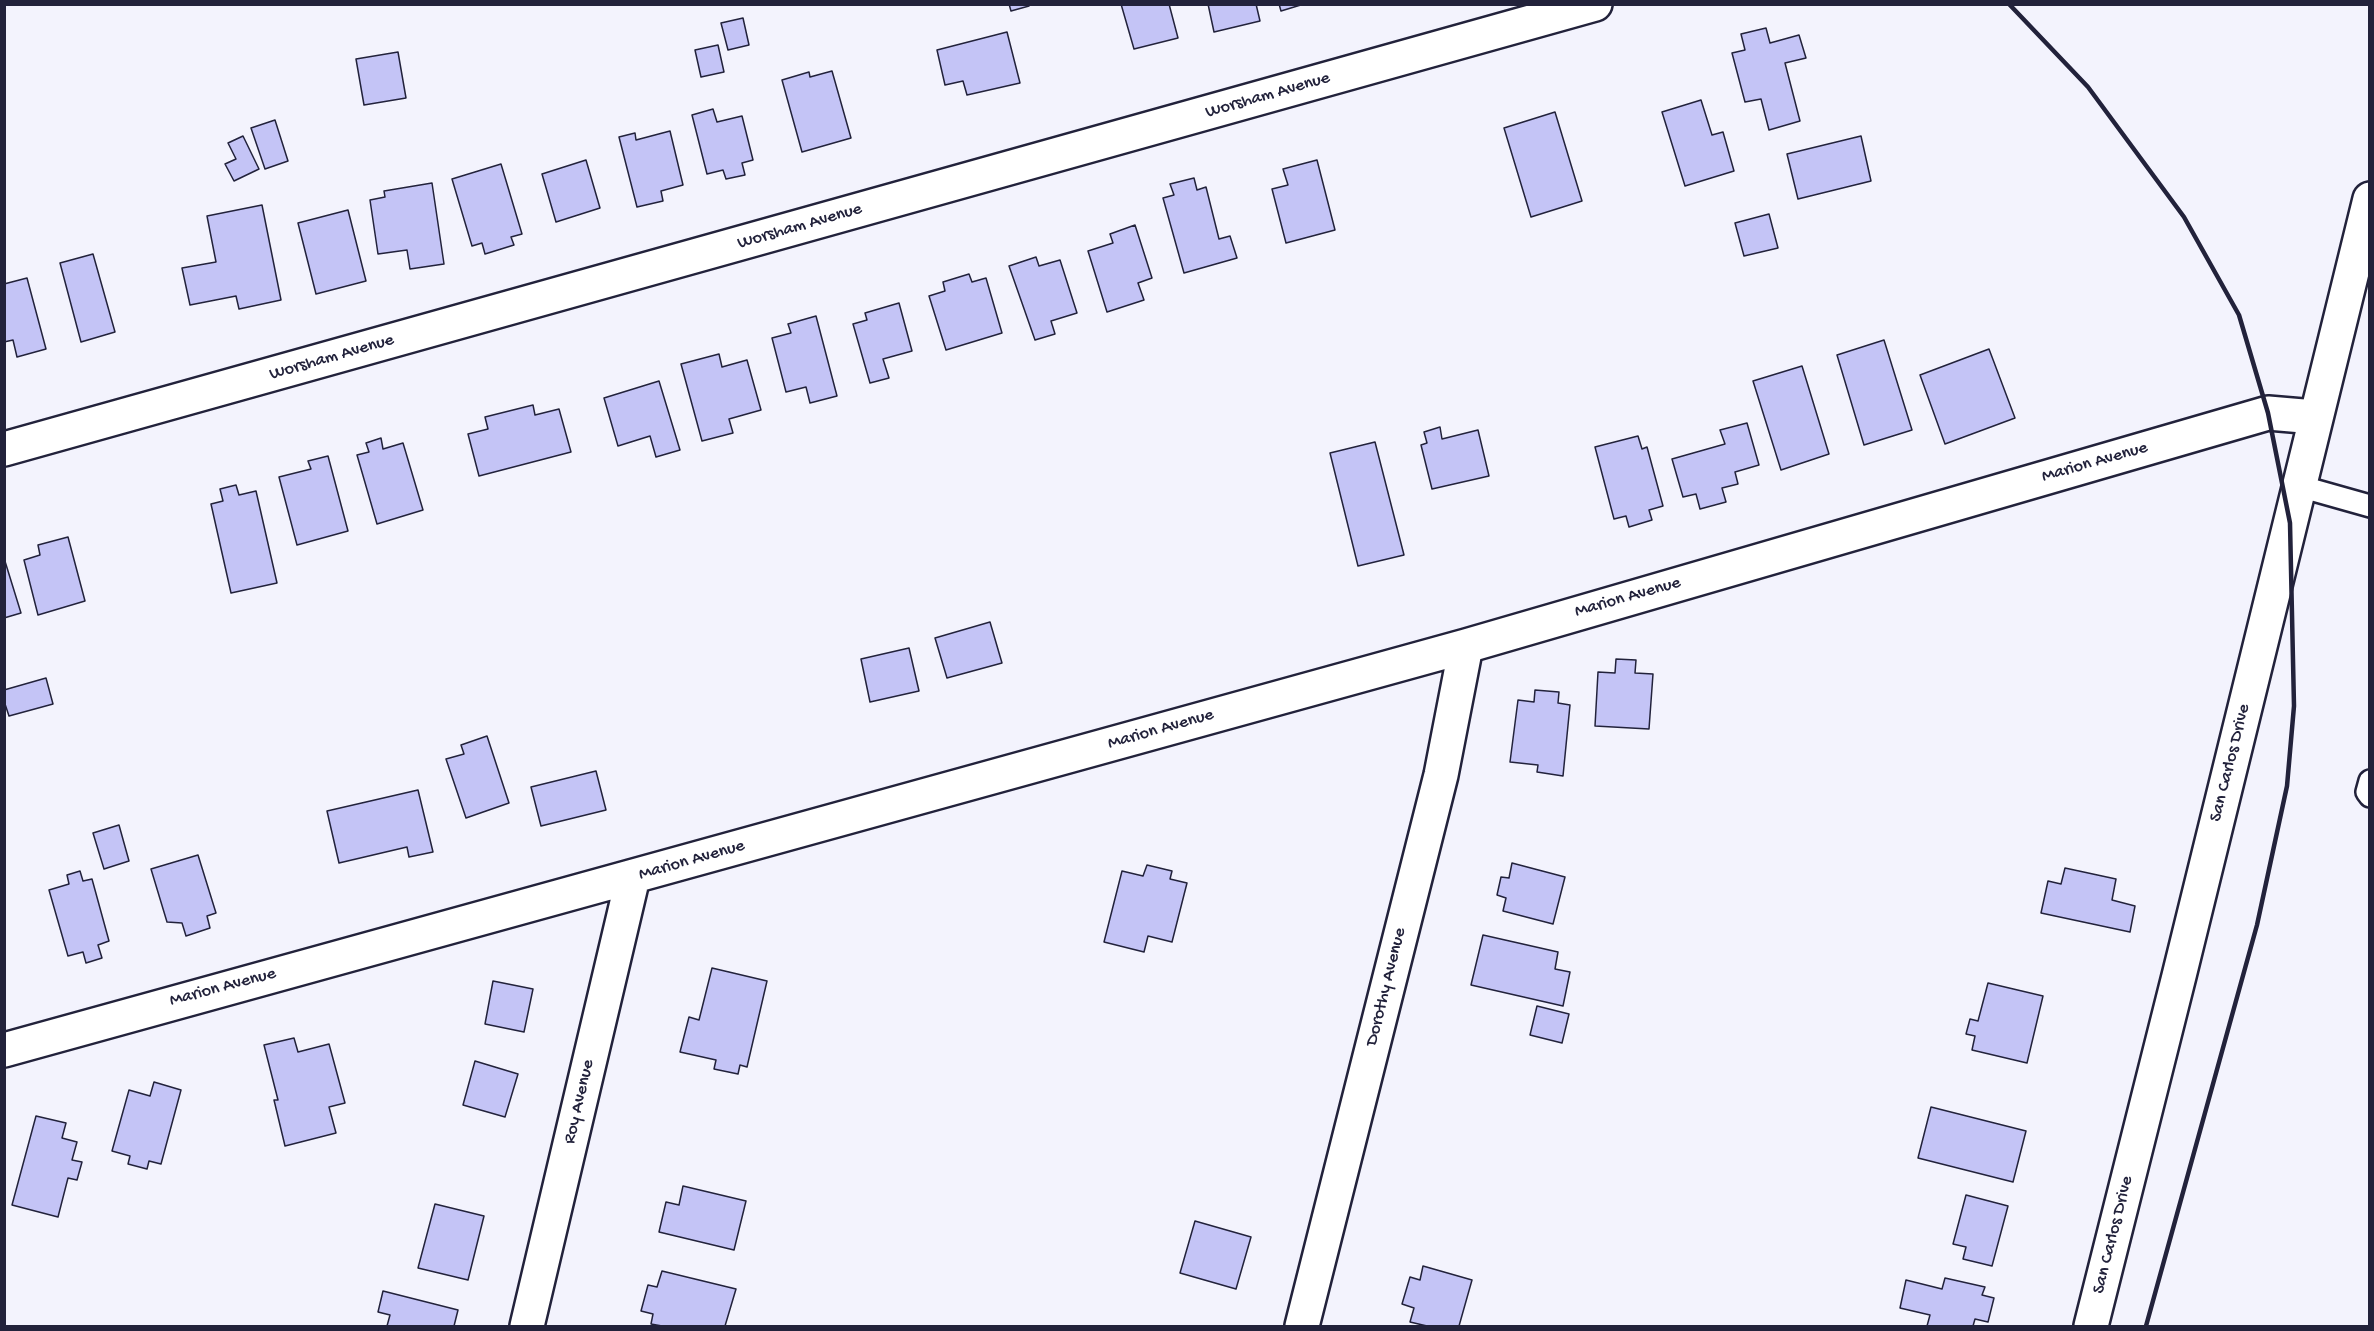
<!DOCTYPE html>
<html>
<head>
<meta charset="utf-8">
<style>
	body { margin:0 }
	#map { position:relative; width:2374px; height:1331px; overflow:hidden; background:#f3f3fd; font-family:"Gochi Hand",sans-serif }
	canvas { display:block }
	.frame { position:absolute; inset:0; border:6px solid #22223b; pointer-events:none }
</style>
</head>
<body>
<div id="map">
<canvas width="2374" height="1331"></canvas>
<div class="frame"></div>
</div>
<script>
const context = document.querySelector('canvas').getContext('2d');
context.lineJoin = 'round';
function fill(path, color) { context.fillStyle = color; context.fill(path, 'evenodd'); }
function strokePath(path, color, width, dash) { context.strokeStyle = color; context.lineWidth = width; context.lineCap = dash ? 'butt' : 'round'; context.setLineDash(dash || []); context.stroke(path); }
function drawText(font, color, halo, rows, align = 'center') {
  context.font = font + ' "Gochi Hand",sans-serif'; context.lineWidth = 4.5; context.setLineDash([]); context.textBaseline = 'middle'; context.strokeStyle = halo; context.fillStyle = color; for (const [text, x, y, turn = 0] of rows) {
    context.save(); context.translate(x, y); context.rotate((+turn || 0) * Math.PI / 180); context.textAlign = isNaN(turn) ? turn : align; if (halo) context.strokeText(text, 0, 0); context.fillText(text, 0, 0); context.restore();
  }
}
const building = new Path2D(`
	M1009,4H1029V6L1011,11Z
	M1121,4H1169L1178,38L1134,49Z
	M1208,4H1256L1260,21L1214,32Z
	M1279,4H1304L1281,11Z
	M743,18L749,45L728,50L721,23Z
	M1766,28L1770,43L1799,35L1806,58L1785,63L1800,121L1769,130L1761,99L1745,102L1732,53L1745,50L1741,34Z
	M1007,32L1020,83L967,95L963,81L945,85L937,50Z
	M718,45L724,72L701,77L695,50Z
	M398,52L406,98L364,105L356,59Z
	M832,71L851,138L802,152L782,80L809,72L810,77Z
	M1701,100L1712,135L1723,132L1734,171L1685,186L1662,112Z
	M713,109L717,122L742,116L753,160L742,163L745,175L726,179L723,170L707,174L692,115Z
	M1555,112L1582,201L1531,217L1504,128Z
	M275,120L288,161L265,169L251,128Z
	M670,131L683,185L661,191L663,201L637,207L619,137L635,133L636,140Z
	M243,136L259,169L234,181L225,164L236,159L228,143Z
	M1861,136L1871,181L1798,199L1787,154Z
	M586,160L600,208L556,222L542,174Z
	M1317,160L1335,230L1286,243L1272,189L1288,185L1283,169Z
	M501,164L522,234L511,237L514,245L485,254L482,243L472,246L452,179Z
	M1194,178L1197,190L1206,187L1219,239L1230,236L1237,258L1184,273L1163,198L1174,195L1170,184Z
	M432,183L444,264L410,269L407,250L378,254L370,200L385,197L384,191Z
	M262,205L281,300L239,309L236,296L190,305L182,268L216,262L207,216Z
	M348,210L366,281L316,294L298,223Z
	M1769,214L1778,248L1744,256L1735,223Z
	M1135,225L1152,278L1138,283L1144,300L1107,312L1088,251L1113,243L1110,234Z
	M93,254L115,332L81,342L60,263Z
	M1036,257L1039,266L1060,260L1077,313L1051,321L1055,334L1035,340L1009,266Z
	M969,274L972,282L986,278L1002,333L946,350L929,296L945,291L943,282Z
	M27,278L46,349L17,357L13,340L4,342V284Z
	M899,303L912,351L883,359L889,378L870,383L853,324L867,320L865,313Z
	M816,316L837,396L810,403L806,387L786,392L772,338L791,333L788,324Z
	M1884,340L1912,430L1864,445L1837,355Z
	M1989,349L2015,418L1945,444L1920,375Z
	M719,354L722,367L747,360L761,410L729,419L733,433L702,441L681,364Z
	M1802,366L1829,454L1781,470L1753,381Z
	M659,381L680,450L656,457L650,436L618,446L604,398Z
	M533,405L535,415L559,409L571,452L479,476L468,434L488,429L485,417Z
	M1747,423L1759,465L1735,472L1738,484L1722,488L1726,502L1700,509L1696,494L1683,497L1672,459L1725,444L1720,430Z
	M1440,427L1442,439L1478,430L1489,476L1432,489L1421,445L1427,443L1424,432Z
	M1638,436L1642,449L1647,447L1663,506L1649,510L1652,520L1629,527L1626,516L1614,519L1595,447Z
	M381,438L383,449L403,443L423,510L377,524L357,455L369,452L366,443Z
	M1375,442L1404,555L1358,566L1330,453Z
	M328,456L348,531L297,545L279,477L311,469L308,461Z
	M236,485L239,495L256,491L277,583L231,593L211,504L223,501L220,489Z
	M68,537L85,601L38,615L24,560L40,555L38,545Z
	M4,558L21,613L4,618Z
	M990,622L1002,663L947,678L935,638Z
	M909,648L919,691L870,702L861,659Z
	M1616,659L1636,660L1635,673L1653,674L1649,729L1595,726L1598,672L1615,673Z
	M46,678L53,704L9,716L4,701V690Z
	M1535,690L1559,692L1558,703L1570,705L1563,776L1537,772L1538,765L1510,762L1518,700L1534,702Z
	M487,736L509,803L466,818L446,759L464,754L461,745Z
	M596,771L606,810L541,826L531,787Z
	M418,790L433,852L409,857L407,847L339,863L327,811Z
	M119,825L129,861L104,869L93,833Z
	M198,855L216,913L207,916L210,928L186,936L182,923L167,922L151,869Z
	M1512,863L1565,877L1553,924L1503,911L1506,898L1497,895L1501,877L1509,878Z
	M1147,865L1172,871L1170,879L1187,883L1172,942L1148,936L1144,952L1104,942L1122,871L1143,876Z
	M2065,868L2116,879L2112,900L2135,906L2130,932L2041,913L2048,881L2061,884Z
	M80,871L83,881L92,879L109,941L98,945L102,958L86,963L83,952L68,956L49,890L69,884L67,875Z
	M1483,935L1558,952L1555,969L1570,972L1563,1006L1471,985Z
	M712,968L767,981L747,1067L740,1065L738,1074L714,1069L716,1060L680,1052L689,1017L699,1020Z
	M493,981L533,989L524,1032L485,1024Z
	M1988,983L2043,996L2027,1063L1972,1050L1975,1036L1966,1034L1970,1019L1978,1021Z
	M1537,1006L1569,1014L1562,1043L1530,1035Z
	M294,1038L298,1052L329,1044L345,1103L329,1107L336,1133L285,1146L274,1100H278L264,1045Z
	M475,1061L518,1074L505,1117L463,1105Z
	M154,1082L181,1090L161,1164L149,1161L147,1169L128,1164L130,1156L112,1151L129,1090L150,1096Z
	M1931,1107L2026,1131L2013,1182L1918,1158Z
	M36,1116L66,1123L62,1138L77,1142L72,1160L82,1162L77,1180L68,1178L58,1217L12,1205Z
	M683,1186L746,1201L734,1250L659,1232L666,1202L679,1205Z
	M1966,1195L2008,1206L1992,1266L1963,1259L1966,1247L1953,1244Z
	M435,1204L484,1216L468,1280L418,1268Z
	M1195,1221L1251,1237L1236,1289L1180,1273Z
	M1423,1266L1472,1280L1459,1326H1427L1410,1322L1414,1308L1402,1304L1410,1277L1420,1280Z
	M662,1271L736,1289L725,1326H662L651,1324L653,1314L641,1311L648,1285L657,1287Z
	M1945,1278L1985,1287L1982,1295L1994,1298L1988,1322L1975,1319L1973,1326H1927L1930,1315L1900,1308L1906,1280L1942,1289Z
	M383,1291L458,1310L454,1326H387L390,1315L378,1312Z`);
const service = new Path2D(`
	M2299,486L2370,506
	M2370,781L2367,792L2370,796`);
const minor = new Path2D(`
	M4,449L1595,4
	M4,1050L1466,646L2268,413L2315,417
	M527,1326L633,877
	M1302,1326L1441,775L1466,646
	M2091,1326L2179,976L2370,199`);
const rail = new Path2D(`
	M2009,4L2088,87L2184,217L2239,315L2268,413L2290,523L2294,706L2287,786L2257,925L2146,1326`);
const streetNames = [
	["Worsham Avenue",1268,96,-16],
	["Worsham Avenue",800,227,-16],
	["Worsham Avenue",332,358,-16],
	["Marion Avenue",2095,463,-16],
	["Marion Avenue",1628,598,-16],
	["Marion Avenue",1161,730,-16],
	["San Carlos Drive",2231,763,-76],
	["Marion Avenue",692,861,-16],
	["Dorothy Avenue",1387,987,-76],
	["Marion Avenue",223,988,-15],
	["Roy Avenue",580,1102,-77],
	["San Carlos Drive",2114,1235,-76]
];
fill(building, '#c4c4f6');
strokePath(building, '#22223b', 1.5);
strokePath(service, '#22223b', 26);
strokePath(minor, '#22223b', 38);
strokePath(service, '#fff', 21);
strokePath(minor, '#fff', 33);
strokePath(rail, '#22223b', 4.5);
drawText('18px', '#22223b', '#fff', streetNames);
</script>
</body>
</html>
